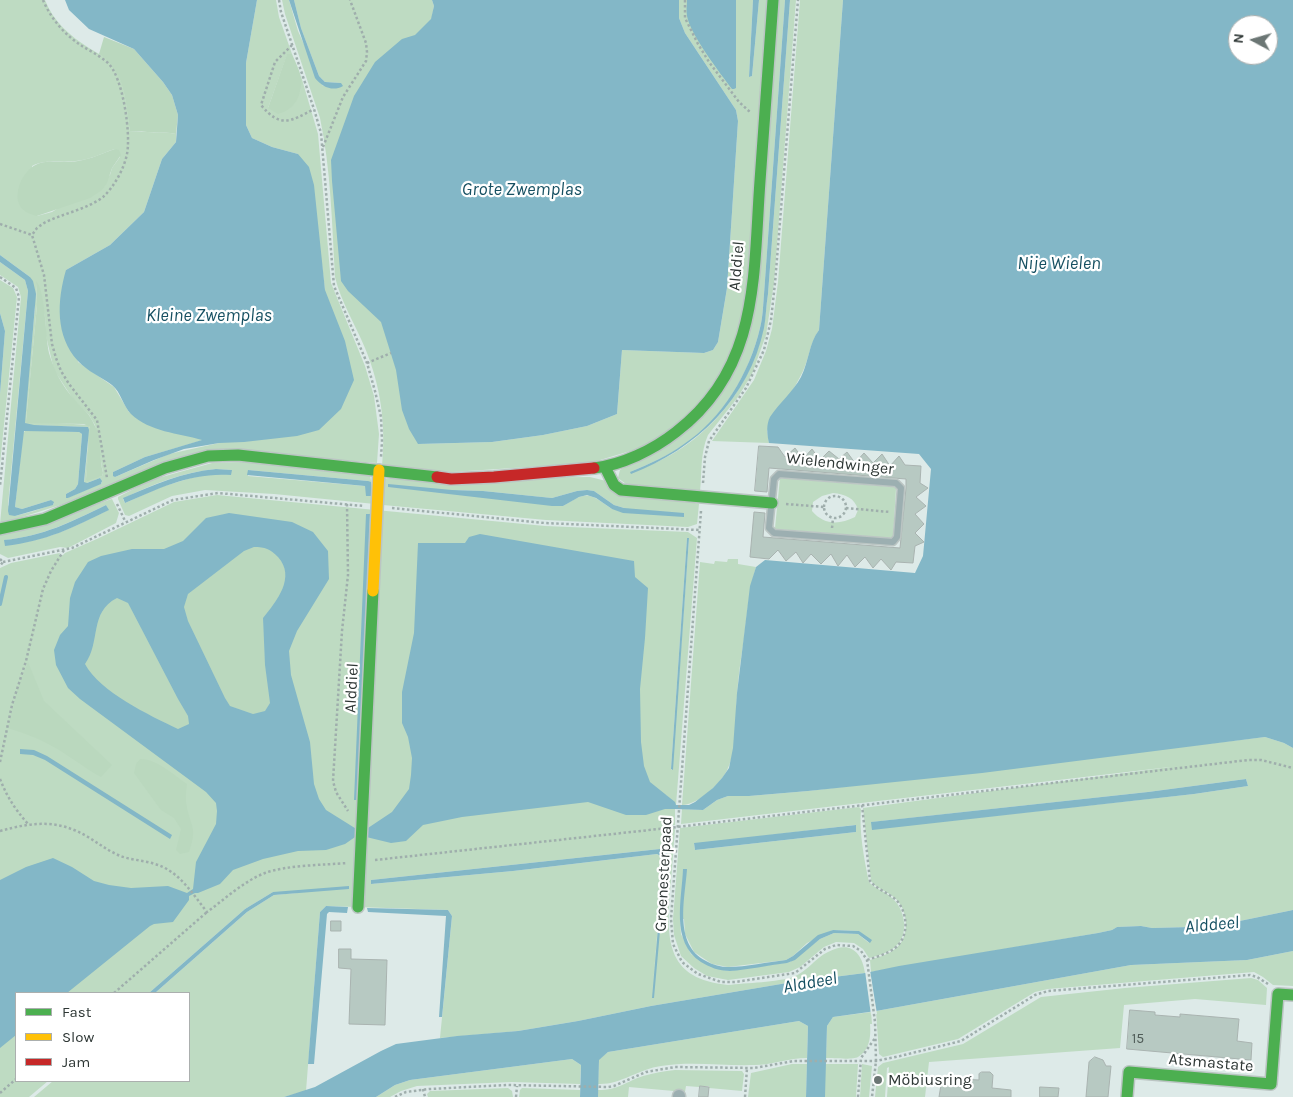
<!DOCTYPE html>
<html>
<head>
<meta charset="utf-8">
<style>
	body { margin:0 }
	#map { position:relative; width:1293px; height:1097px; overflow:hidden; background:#ddeae8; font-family:Karla,sans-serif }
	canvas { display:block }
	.legend { position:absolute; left:15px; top:992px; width:175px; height:90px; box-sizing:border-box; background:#fff; border:1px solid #abafae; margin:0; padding:6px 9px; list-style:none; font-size:15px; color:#2e3735 }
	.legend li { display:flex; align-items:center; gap:10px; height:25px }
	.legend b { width:25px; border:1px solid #abafae }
	.north { position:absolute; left:1228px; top:15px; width:50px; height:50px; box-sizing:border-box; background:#fff; border:1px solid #abafae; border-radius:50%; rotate:276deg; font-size:14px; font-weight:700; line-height:20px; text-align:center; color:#2e3735 }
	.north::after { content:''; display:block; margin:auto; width:18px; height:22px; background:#6b7674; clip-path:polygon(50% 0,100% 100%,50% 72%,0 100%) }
</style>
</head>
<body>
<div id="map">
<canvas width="1293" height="1097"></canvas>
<ul class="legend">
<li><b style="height:6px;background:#4caf50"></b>Fast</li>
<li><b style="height:6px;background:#ffc107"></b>Slow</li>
<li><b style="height:6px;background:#c62828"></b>Jam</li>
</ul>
<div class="north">N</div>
</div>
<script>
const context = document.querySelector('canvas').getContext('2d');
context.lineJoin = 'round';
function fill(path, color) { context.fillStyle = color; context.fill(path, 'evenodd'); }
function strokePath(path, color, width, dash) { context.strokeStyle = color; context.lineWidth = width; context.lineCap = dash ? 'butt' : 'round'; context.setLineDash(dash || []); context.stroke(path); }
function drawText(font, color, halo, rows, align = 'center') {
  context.font = font + ' Karla,sans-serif'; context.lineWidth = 4.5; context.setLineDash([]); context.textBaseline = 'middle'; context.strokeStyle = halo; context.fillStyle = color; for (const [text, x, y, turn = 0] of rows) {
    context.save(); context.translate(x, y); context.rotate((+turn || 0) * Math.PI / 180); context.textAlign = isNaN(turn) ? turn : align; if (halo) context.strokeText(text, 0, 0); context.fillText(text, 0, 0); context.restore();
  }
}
const green = new Path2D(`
	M0,0H45C53,21 70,36 89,48C99,54 110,59 116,70C126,88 127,111 130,131C146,133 161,131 176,134V142L162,159L144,212L110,245L66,270L78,362L114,387L129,412L203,440L145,457L113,472V475L115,477L169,454L219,443L325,290L322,265L298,154L272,147L252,138L246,125V63L257,0H276L279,17L292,54L287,55L268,108L300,92L301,76L318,134L331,283L365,366L374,396L379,434L377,463L232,451L0,524L21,297L18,287L0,275V262L25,280L28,291L8,505L15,516L34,511L54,504L51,500L22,509L15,507L23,433L26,430L79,432L82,434L78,484L75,489L66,494L67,498L102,483L100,478L87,483H84L88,444V427L26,425L24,421L35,307L30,277L0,255ZM115,149L120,157L112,168L110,175L52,212L37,216L32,166C46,159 61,163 76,161C90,160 102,153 115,149ZM36,282L45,317L46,336L54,370L73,399L89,415L95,425L103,473L102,476L86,479L91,431L89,425L26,421L37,305Z
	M282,0H289L298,31L323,86L341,83L325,82L319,76L301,28L294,0H432L434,6L378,308L419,444L492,442L543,435L587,426L617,414L622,350L704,353L713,350L718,342L727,288L738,121L736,110L685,33L679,18V0H753L749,77L752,76L759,0H767L748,283L734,353L694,410L647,446L590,463L452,472L382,466C386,424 381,387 365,348C355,324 341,302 335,277C332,224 331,170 320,118L285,14Z
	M777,0H785L764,294C763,305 763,317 760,328C750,372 723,418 685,444C668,456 649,464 630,472C696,454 749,396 763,329C766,318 766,306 768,294L790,0H796L774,283L766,335L752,374L738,397L708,435C700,453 702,473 700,492L630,487L618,478L620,470L650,453L742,357Z
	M800,0H843L819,330C809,344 809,362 800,377C791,395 777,413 767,431L769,443L712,441L754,380L766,351L772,329L778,282Z
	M0,280L13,288L17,297L0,464V394L5,331L0,313Z
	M243,462L370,475L375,504L274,494L205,490L172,496L129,516L125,515L118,499V497L151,480L212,463ZM216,469L232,470L191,478L161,487L125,503L123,499C151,484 185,472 216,469ZM248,470L368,481L366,488L365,486L248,476Z
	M590,477L699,504L697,524L688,527L546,520L383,505V479ZM452,490L483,491L552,498L577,491L587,490L594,491L614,505L624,508L612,509C589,493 588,490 563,506Z
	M780,478L894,487L896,489L893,537L890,538L776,529L775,528ZM833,493C845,494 855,498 858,510L855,517C839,525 824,525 812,511L813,502L822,496Z
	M217,495L545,526L688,532L697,538L676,805L666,795L665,809H675V825L664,826V828H674L675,830C673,851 672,872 670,892C666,943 668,979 728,985C746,983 778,982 793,977C807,972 815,958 828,952C850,940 862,952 865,973L787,983L651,1006L578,1021L518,1031L440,1038L452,916L448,910L326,906L320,912L306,1091L284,1097H34L53,1081H189V993H155L247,912L274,895L297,893L273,892L245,909L149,993H16V1081H48L29,1097H0V568L11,563L60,553L59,556L63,555L65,553L99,538L174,502ZM687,538L689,539L672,770L671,769ZM660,849L664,850L652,998L664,858L657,854L513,871L371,884V880Z
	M112,499L119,513L116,523L68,548L60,547L8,558L0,554V535ZM106,505L108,510C72,528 46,541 5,545V540C43,536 71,522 106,505Z
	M728,559H738V564L756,567C749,590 747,614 744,639C741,658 738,677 737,696C735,719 738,747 728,768C722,783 698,805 682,805L700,562L714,564L715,561L727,562Z
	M1265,737L1284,743L1293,748V910L1230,923L1191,927L1152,928L1141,926L1117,927L1112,930L1098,933L871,972L870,960C878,957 888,955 895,949C910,938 909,912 896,899C889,892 877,889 871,881L863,808L1170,767L681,824L682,809L703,810L717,800L728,796H749L808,791ZM1246,779L1248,786L1194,794L872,829V822L1148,792Z
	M859,807L861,809C859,832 864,859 869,882C875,889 885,891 892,898C905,909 910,935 895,947C888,953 877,956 869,958L863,949L854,943L836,942L824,947L800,967L789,972L728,980L707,976L694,968L681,956L674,935L673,919L680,828ZM855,825L856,832L695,850L694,844ZM680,919H684L685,934L694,952L712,964L728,967L786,960L793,956L807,943L833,930L859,931L869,943L858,934L834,933L820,939L790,962L728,971L711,967L691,954L681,934Z
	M1293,951V986L1273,985L1263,977L1254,972L1048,989L1035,992L958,1039L883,1057L879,1054L876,1011L1131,965L1247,960Z
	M1251,978L1258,980L1267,988L1266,1005L1195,999L1124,1005L1120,1048L929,1062L925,1097H887L889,1067L887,1068L885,1097H875L878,1067L883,1063L963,1044L1041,997L1125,988Z
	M871,1012L872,1024H870C871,1036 870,1050 858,1057C853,1060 833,1058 826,1058L827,1026L833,1017Z
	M799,1021L808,1026L807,1058C789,1058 772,1065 754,1065C723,1066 691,1061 661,1066C639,1069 620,1085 598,1084L599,1059L608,1052Z
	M572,1059L581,1065L580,1084L512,1082L417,1086L401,1091L390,1097H376L395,1085L410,1080Z
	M792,1064H807L806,1097H748L751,1073Z
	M825,1064H858L856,1097H825Z
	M862,1064L872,1066L869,1097H860Z
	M675,1070L742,1071L744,1074L742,1091L709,1088V1086H700L699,1087L686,1086L685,1092L629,1087L628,1097H598V1090C619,1090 625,1082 643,1076C654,1073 664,1071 675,1070Z
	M508,1088L512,1091L513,1097H428L427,1094L430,1091Z
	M522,1088L580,1090V1097H519L520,1090Z`);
const forest = new Path2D(`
	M104,37L134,49L163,82L172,95L178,115L176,134C161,131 146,133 130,131C125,101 126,72 99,54Z
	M287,54H292C295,61 299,69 301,77C303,94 295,110 278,114L268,108Z
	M115,149L119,150L121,155L112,168L107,183L102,190L90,198L37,216C29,214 22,211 19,204C16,197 18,188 21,181C36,153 53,165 78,161C91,159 103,153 115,149Z
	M36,281C46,292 45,336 49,353C54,370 62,386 75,400C82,408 90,414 94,424C102,438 99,457 103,473L102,476L87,481L86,479L90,427L84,424L27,423L26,421L37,305Z
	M254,547C265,547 270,549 278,557C296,577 277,601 263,618L265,665L270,703L265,711L253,714L230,706L225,698L188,621L184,607L188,594L244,551Z
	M117,598L128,603L178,699L188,716L189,724L178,729C149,715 100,693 85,664C101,642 89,613 117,598Z
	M28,662L44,701L112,765L101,777C84,768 69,755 52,746C38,738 23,733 8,728L18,688Z
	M140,759C155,758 174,775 187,784C186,792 185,800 187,808C192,829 197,829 189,852L180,854L176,850L181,829L174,818L161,810L134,773L136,764Z`);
const water = new Path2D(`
	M65,0H257L246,63V125L252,138L272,147L298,154L309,167L314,185L325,290L345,341L354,380L341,409L319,430L297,436L244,442L219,443L184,449L154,460L115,477L113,476V472L145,457L202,440C178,433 150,432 131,414C123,406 121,392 112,385C101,377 87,371 78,361C55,336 57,301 66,270L110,245L144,212L162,159L176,142L178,115L172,95L163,82L134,49L89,29L69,10Z
	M289,0H294L301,28L319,76L325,82L341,83L343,86C333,92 322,87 315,78Z
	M432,0H679V18L685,33L736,110L738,121L727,288L718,342L713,350L704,353L622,350L617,414L587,426L543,435L492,442L418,444L409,429L402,410L396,370L381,322L348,291L341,281L332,181L331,160L354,96L375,62L402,39L415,35L431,19L434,6Z
	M687,0H736V88L734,89H732C720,73 690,34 687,16C686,10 687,5 687,0Z
	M753,0H759L752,76L749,77Z
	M785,0H790L768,294C766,306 766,317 764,328C749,399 696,449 631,474L630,472C649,464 668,456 684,444C722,419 750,372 760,328C763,317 763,305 764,294Z
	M843,0H1293V748L1284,743L1265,737L982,773L808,791L749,796H728L717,800L703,810L675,809H665L646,815H626L588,802L462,817L423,825L406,841L391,843L358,835L345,844L326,850L298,851L263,859L233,870L220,884L198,893H195L189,896V900L173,922L154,924L150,926L67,993H16V1035L0,1048V880L26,867L53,858L72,867L94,881L109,885L131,888L168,886L187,893L193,889L196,862L216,824L217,811L216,803L206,792L80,699L68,688L56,665L54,650L60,635L68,626L70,598L75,582L88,562L101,556L132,549H164L183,541L206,518L229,513L292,522L313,532L328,551L329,579L297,631L289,651L291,675L310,742L314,784L319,799L326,810L358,830H365L392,812L409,789L411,775L412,758L408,737L402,723V692L414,633L418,543H465L469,537L480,534L634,561L635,577L648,588L645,638L640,689L641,742L644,766L650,782L675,802L676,805H689L695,802L713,788L722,778L729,768L733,748L737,693L750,586L756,567L765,560L915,573L923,556L931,469L919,454L769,443C767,434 766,425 770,417C779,403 793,392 801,377C809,361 809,343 819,330ZM1238,25H1268V55H1238ZM254,547C265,547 270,549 278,557C296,577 277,601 263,618L265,665L270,703L265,711L253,714L230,706L225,698L188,621L184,607L188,594L244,551ZM117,598L128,603L178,699L188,716L189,724L178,729C149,715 100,692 85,664C101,642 89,612 117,598Z
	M0,255L30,277L33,281L36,294L25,423L34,425L88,427L89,430L84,482L87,483L100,478L102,481L101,484L68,498H66V494L75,489L78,484L82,434L79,432L24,431L15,507L22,509L51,500L54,502L53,505L15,516L9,515L8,511L28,291L25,280L0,262Z
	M0,313L5,331L0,394Z
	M216,469L232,470L231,475C193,472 159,488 125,503L123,498C153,485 183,472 216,469Z
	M248,470L368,481L371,482L372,496H366L365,486L247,475Z
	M388,484L452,490L483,491L552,498L577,491L587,490L594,491L614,505L624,508L684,513V517L623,513L612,509L596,498L587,495L579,497L563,506H552L388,487Z
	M106,505L109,510C72,528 47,541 5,546L4,540C44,536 71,522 106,505Z
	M366,514H370L358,800H354Z
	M687,538H689L673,770L671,769Z
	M20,749L34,750L47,756L172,835L170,839L45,760L33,755L20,754Z
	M1246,779L1248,786L1194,794L872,830L871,822L1148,792Z
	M856,825V832L695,850L694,843Z
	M660,849L665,850L667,853L654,998H652L664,858L657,854L513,871L371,884V880Z
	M683,869H687C685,899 673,944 706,961C713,965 721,967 728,967C747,967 767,962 786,960L793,956L818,935L833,930L859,931L872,940L870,943L858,934L834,933L820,939L795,960L787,963C768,965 748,970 730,971C719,971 709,967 701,962C670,942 682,899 683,869Z
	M349,886V889L274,895L247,912L155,993H149L245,909L273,892Z
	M326,906L348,907L347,913L329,912L327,914L314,1064H308L320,912Z
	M367,908L448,910L452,916L442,1017H439L446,916L368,912Z
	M1293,910V951L1247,960L1131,965L876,1011L833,1017L827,1026L825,1097H806L808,1026L799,1021L608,1052L599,1060L598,1097H580L581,1065L572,1059L410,1080L395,1085L376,1097H284L315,1087L381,1051L396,1044L457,1036L518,1031L578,1021L651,1006L787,983L865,973L899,966L1098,933L1112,930L1117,927L1141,926L1152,928L1191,927L1230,923Z`);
const pier = new Path2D(`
	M870,970L877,1014L871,1015L865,971Z`);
const stream = new Path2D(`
	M0,604L6,577`);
const building = new Path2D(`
	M759,446L778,447L785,457L795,448L803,459L812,449L820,460L829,451L839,459L847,452L855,463L864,453L873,463L882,454L890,466L899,456L905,465L921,466L920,483L928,488L916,497L926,506L915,514L924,524L915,533L924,542L915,546L913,563L896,562L891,570L881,559L873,568L865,557L855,567L847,555L838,566L831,554L821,564L811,554L803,563L796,552L786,561L778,550L769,559L750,557L754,512L765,513L763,537L900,548L906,488V479L769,468L767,492L755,491Z
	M331,921H341V931H331Z
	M339,949H351V959L387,960L385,1025L349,1024L351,969L339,968Z
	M1130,1010L1155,1012V1015L1180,1017V1014L1239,1019L1237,1041L1252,1043L1251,1060L1127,1049Z
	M1095,1057L1103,1060L1106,1066H1111L1108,1097H1086L1089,1062Z
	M982,1072H990L993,1075L992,1088L1011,1090V1097H939L941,1085L961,1087V1079L979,1080V1074Z
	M700,1086L709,1087L708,1097H699Z
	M1040,1087L1059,1088L1058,1097H1040Z`);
const path = new Path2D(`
	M43,0C50,17 63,33 79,44C88,50 99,55 108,63C123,77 131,134 127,154C124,169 114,187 103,197C88,209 61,214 44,223L37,228L32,235L44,275L52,344L56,358L61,371L69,384L97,420L107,478
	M279,0L281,12L314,109L321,133L334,286L367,363L375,391L381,417L382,441L381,457
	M685,0V18L698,44L709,62L739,102L750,112
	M292,45L275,62L261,105C280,128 290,122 314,109
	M323,147L343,97L366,61L367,52L366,43L350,0
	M0,224L32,235
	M0,277L16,288L19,297L0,486
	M367,363L391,353
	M703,483L705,457L709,441L746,388L764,350L771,320L775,283L798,0
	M824 507a11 11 0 1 1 22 0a11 11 0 1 1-22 0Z
	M117,504L125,521
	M347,504L348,575L342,631L333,781L336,792L348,811
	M786,504L824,507
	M392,508L545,523L699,530
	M846,508L890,512
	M701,511L671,919L673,944L682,962L698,974L721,982H735L795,973L825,949L836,945L853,946L861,951L867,960L875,1022L876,1061L872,1097
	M832,528L833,518
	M0,559L3,562L0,566
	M3,562L72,548L173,500L218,493L364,506
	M0,762L12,705L26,661L43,589L51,571L64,550
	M0,779C7,797 15,809 28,824
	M862,805L870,881C877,890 890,893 898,902C908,915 909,937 895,948C887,954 876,957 867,960
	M0,831C33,822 58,819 88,837C98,843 107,850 118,855C129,860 143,860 155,864C179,871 192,893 207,912C225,899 244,881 265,873C286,865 325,865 347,863
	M375,860L677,827L1248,760H1261L1293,768
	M114,993L207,912
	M423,1089L425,1097
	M0,1093L16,1079
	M395,1097L406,1092L429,1089L508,1085L608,1087L614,1086L646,1072L675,1067L754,1068L794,1061H876L900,1056L961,1041L1035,995L1048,991L1250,975L1257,977L1268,984
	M516,1097L517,1086
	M745,1097L747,1068
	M858,1097L861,1058L875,1038`);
const lane = new Path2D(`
	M779,474L896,483L901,488L897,537L893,542L774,533L769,528L774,479Z`);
const street = new Path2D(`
	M679,1097V1096`);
const fast = new Path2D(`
	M605,467L614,485L621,490L772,503
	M594,468C622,465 653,450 676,432C760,368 753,276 760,181C764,121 769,60 773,0
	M0,529L45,519L165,468L208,456L238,455L437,477
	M358,907L373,591
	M1127,1097L1129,1072L1271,1084L1278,994L1293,995`);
const slow = new Path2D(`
	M373,591L379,470`);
const jam = new Path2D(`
	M437,477L451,479L494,477L594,468`);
const markers = [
	[878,1080,5,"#6b7674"]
];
const numberNames = [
	["15",1138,1039]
];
const streetNames = [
	["Alddiel",737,266,-85],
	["Wielendwinger",840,464,6],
	["Alddiel",352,688,-87],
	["Groenesterpaad",664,874,-87],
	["Atsmastate",1211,1063,5]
];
const poiNames = [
	["Möbiusring",888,1080]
];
const waterNames = [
	["Grote Zwemplas",522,190],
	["Nije Wielen",1059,264],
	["Kleine Zwemplas",209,316],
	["Alddeel",1212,925,-5],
	["Alddeel",810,983,-10]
];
fill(green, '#bedbc2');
fill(forest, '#bad8be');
fill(water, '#83b7c7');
fill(pier, '#ddeae8');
strokePath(stream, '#83b7c7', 4);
fill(building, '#b7c9c2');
strokePath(building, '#a9b3b0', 1);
strokePath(lane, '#bbc5c3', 9);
strokePath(street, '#bbc5c3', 15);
strokePath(fast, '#bbc5c3', 14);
strokePath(slow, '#bbc5c3', 14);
strokePath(jam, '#bbc5c3', 14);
strokePath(path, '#9faeac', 2.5, [2.5, 2.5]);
strokePath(lane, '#9cafb1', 6);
strokePath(street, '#9cafb1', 12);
strokePath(fast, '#4caf50', 11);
strokePath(slow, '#ffc107', 11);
strokePath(jam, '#c62828', 11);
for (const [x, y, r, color] of markers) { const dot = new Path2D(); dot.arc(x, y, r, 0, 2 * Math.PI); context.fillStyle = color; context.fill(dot); strokePath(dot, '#fff', 2); }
drawText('14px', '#505c58', null, numberNames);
drawText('16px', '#2e3735', '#fff', streetNames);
drawText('16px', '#2e3735', '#fff', poiNames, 'left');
drawText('italic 18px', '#165062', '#fff', waterNames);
</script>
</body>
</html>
